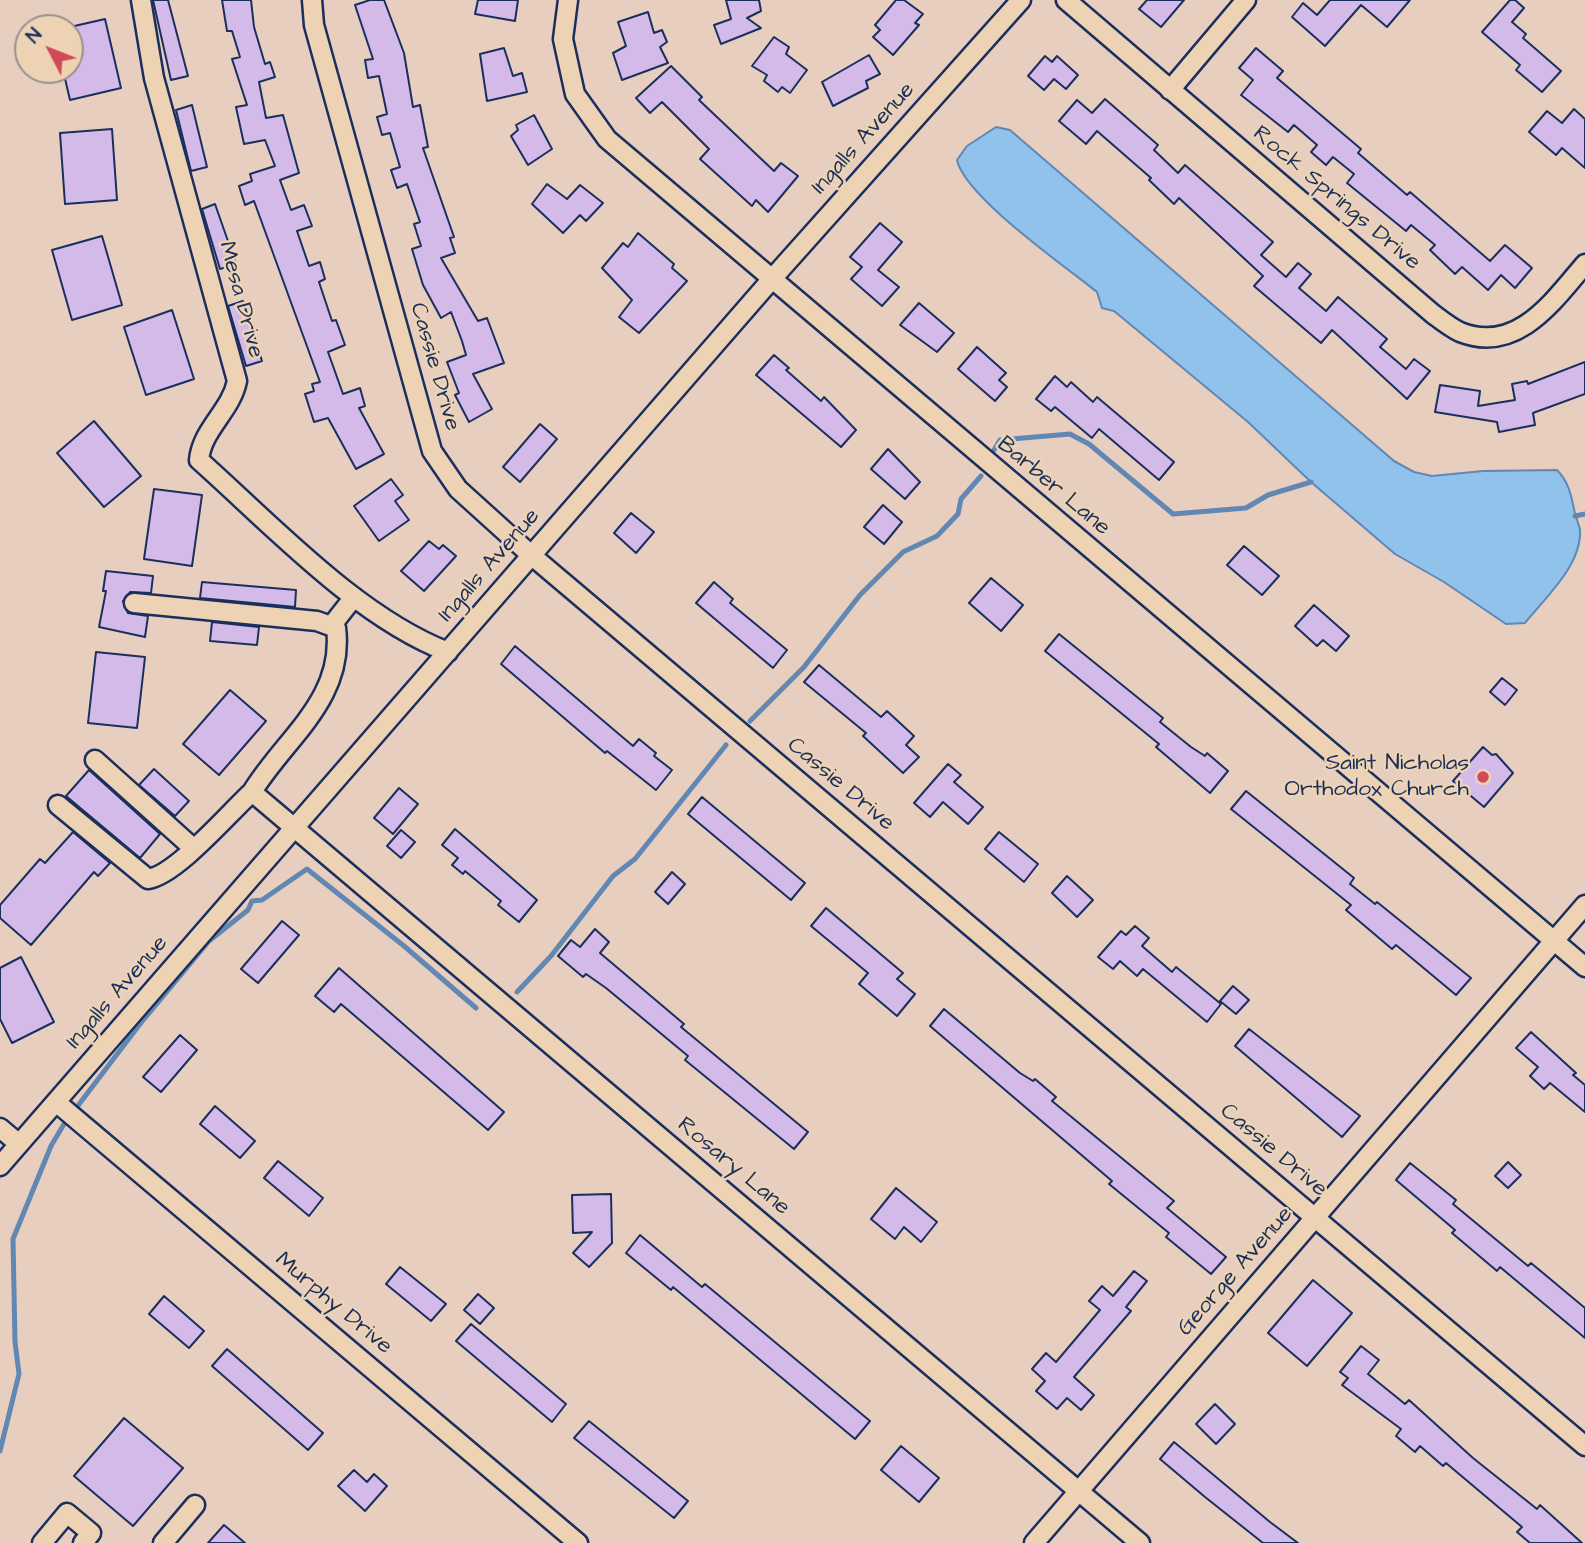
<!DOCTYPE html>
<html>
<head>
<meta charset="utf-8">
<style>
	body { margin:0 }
	#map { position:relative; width:1585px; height:1543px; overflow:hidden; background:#e8cebf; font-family:"Architects Daughter",sans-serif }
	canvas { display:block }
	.north { position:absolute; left:14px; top:14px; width:70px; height:70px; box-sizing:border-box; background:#edd3b4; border:2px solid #999192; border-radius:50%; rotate:312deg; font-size:19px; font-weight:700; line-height:28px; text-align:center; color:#1b2f5e }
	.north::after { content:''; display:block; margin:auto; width:24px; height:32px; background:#d1495b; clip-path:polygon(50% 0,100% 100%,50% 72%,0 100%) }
</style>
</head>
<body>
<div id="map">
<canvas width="1585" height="1543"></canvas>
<div class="north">N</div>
</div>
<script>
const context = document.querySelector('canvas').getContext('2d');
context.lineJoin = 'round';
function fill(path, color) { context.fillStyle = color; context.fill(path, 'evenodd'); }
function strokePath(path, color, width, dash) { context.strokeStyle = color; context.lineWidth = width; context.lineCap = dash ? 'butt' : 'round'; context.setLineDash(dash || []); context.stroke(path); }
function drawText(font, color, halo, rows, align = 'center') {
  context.font = font + ' "Architects Daughter",sans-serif'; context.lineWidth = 5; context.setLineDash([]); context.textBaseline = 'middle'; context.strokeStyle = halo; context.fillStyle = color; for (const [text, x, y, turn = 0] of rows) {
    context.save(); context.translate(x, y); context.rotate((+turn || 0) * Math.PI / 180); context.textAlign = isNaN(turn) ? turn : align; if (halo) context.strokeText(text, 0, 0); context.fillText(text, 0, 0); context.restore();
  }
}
const water = new Path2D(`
	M996,127L1010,130L1394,461L1414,472L1432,476L1483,471L1557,470C1568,481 1571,494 1574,509C1575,516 1579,524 1580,530C1582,565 1545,598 1525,623L1506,624L1444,582L1395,554L1311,482L1248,422L1114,311L1102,308L1097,292C1065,266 965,197 957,160L967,146Z`);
const stream = new Path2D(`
	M994,450L1000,440L1070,434L1089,444L1173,514L1246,508L1268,495L1311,482
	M1575,516L1585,514
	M750,721L804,667L860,595L903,552L937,536L958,514L961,499L981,476
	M517,992L551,956L613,876L635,859L726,745
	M0,1451L19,1374L15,1342L13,1239L51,1146L64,1124L140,1024L209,941L248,910L252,901L262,900L307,869L404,946L476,1008`);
const building = new Path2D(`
	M153,0H168L188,76L171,80Z
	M222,0H251L254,27L265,64L270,62L275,77L259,82L266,118L283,115L299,173L280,180L291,210L304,205L312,226L297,231L309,266L320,262L325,279L319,282L332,321L336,320L345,345L328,352L343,394L360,388L365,406L359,408L384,454L356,469L328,418L314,422L305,394L314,391L312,384L320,382L254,201L245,205L239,186L252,181L250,174L275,166L265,140L244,144L236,107L247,105L232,59L240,57L232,31H227Z
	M370,0H384L404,53L413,107L420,105L428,147L423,148L454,237L450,238L455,253L441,258L478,321L487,318L504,363L473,374L492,409L469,422L455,395L459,393L447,362L466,355L462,341L451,312L441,318L423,285L412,249L421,246L414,224L420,222L407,184L397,188L391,170L400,167L390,133L382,135L377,117L387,114L379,76L368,78L365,60L373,59L355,5Z
	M478,0H518L515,21L475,14Z
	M726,0H759L761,11L747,18L761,28L721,44L714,25L731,19Z
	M896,0H904L923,14L915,23L919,25L893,55L873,37L880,30L875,25Z
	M1147,0H1184L1161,27L1139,9Z
	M1330,0H1410L1387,27L1361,5L1325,46L1292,17L1303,3L1317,15Z
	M1510,0H1515L1524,8L1512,22L1526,34L1523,38L1561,71L1542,92L1516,70L1520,65L1482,32Z
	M648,12L654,33L662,30L667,42L660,47L668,63L622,80L613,53L626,46L618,22Z
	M105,19L121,88L70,100L63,70H70V27Z
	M774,37L789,47L786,54L807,70L790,93L782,87L778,92L764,81L767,75L752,66Z
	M504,48L513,76L522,73L527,92L487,101L480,54Z
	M1256,48L1283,71L1277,78L1361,149L1358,153L1407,195L1410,192L1490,261L1505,245L1532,268L1515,288L1501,275L1488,290L1462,267L1455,274L1430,250L1435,245L1411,225L1406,231L1347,183L1354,174L1333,157L1326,165L1311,152L1317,145L1294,125L1288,132L1241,95L1253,80L1239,68Z
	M869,55L880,74L866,81L868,88L833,106L822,82Z
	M1045,56L1052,62L1057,56L1078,75L1066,89L1054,79L1044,90L1028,76Z
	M671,66L702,97L699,100L774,171L781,163L798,176L768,212L756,200L752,206L700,159L709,149L662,102L650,113L636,98Z
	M1105,99L1158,145L1154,150L1178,173L1185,165L1273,242L1261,255L1286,277L1298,263L1311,274L1299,288L1326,311L1338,297L1387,339L1380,347L1406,369L1414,359L1430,371L1407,399L1332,330L1321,343L1254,286L1263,276L1179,198L1174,204L1149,180L1151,178L1097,131L1086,144L1059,121L1077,100L1092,113Z
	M192,105L207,167L191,171L176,110Z
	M1574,109L1585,119V168L1562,148L1556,155L1529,132L1547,111L1562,123Z
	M534,115L552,149L528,165L511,136L518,130L516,125Z
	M112,129L117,200L65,204L60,133Z
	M547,184L567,199L580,185L603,203L586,221L580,215L563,233L532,204Z
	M215,204L236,264L220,269L202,209Z
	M880,223L902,242L878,270L899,287L882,306L851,279L862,267L850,257Z
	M638,233L674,264L672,268L687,281L639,333L619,317L632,300L602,268L623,243L628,247Z
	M102,236L122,305L72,320L52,250Z
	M243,301L262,361L246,366L228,306Z
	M919,303L954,333L937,352L900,325Z
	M172,310L194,379L146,395L124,327Z
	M977,347L1006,373L999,380L1007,387L995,401L958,369Z
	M774,355L789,368L786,370L821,401L824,397L856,430L841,447L756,375Z
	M1585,362V394L1533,413L1535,425L1499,432L1497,422L1435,412L1440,385L1480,391L1478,406L1515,400L1512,384L1527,381L1528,384Z
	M1055,376L1067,387L1071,382L1093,402L1097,397L1174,462L1159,480L1099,429L1092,438L1055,407L1051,411L1036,399Z
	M94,421L141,476L104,507L57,453Z
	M540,424L557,439L520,482L503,467Z
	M888,449L920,482L905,499L871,469Z
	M391,479L403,495L395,501L409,520L379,541L354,506Z
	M154,489L202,495L192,566L144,559Z
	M883,505L902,522L884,544L864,527Z
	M631,513L654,532L636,553L614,533Z
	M429,541L439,549L443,545L456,556L424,591L401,571Z
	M1244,546L1279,576L1262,595L1227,565Z
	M106,571L153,576L151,593L130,592L123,601L128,613L148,616L145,637L99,627L106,591H103Z
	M991,578L1023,605L1001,631L969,603Z
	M202,582L296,590L295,607L200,598Z
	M714,582L733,599L730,603L787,650L773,668L696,603Z
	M1314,605L1349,636L1336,651L1323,640L1317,646L1295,626Z
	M212,622L259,627L257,645L210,641Z
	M1059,634L1163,718L1160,722L1191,747L1205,756L1207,753L1228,771L1210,793L1156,747L1159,744L1045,651Z
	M515,646L633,746L639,739L656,753L654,756L672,770L656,790L607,751L605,753L501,664Z
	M96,652L145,657L137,728L88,723Z
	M819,665L881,717L887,711L914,736L906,745L919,757L903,773L863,736L866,733L804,682Z
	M1502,678L1517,690L1505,705L1490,692Z
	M230,690L266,721L219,775L183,744Z
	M1483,747L1492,755L1496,754L1513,773L1484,807L1453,781Z
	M948,764L961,775L954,782L983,807L968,824L943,802L930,817L914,803Z
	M154,769L189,801L175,816L139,785Z
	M89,770L160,834L140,858L66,796Z
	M399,788L418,804L393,834L374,818Z
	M1246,791L1354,878L1350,884L1375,904L1377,902L1471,978L1456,995L1396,945L1392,949L1346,910L1351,905L1231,809Z
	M702,797L805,883L791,900L688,814Z
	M455,829L537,900L519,922L498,905L501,901L465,871L463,874L452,865L458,858L442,845Z
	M401,830L415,842L401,858L387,846Z
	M73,832L110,863L98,876L94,872L31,945L0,918V905L40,859L45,863Z
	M999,832L1038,864L1024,882L985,849Z
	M672,872L685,884L668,904L655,892Z
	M1067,876L1093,900L1077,917L1052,893Z
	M826,908L903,973L897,979L915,994L897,1016L859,984L868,973L811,926Z
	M282,921L299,935L258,983L241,969Z
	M1135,926L1149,938L1142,946L1172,972L1176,967L1221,1004L1207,1022L1143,969L1137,976L1120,961L1113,969L1098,957L1121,931L1126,935Z
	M595,929L609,942L600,953L684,1024L681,1027L808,1132L794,1149L685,1060L688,1056L606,988L586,974L583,977L558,956L571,940L580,947Z
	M21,957L54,1022L12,1043L0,1019V968Z
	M339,968L504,1112L488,1130L341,1004L334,1012L315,996Z
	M1233,986L1249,1000L1236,1014L1220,1001Z
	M944,1009L1020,1073L1033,1081L1035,1079L1056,1097L1052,1101L1174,1201L1167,1208L1226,1257L1211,1274L1166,1237L1169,1233L1109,1184L1112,1181L930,1026Z
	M1249,1029L1360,1116L1342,1137L1235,1046Z
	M1531,1032L1576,1073L1573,1075L1585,1085V1112L1550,1083L1544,1089L1530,1076L1538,1067L1516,1048Z
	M180,1035L197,1050L161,1092L143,1077Z
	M215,1106L255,1141L240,1158L200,1124Z
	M278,1161L323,1198L309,1216L264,1178Z
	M1508,1162L1521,1175L1508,1188L1495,1176Z
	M1410,1163L1456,1200L1453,1204L1528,1266L1531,1263L1585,1308V1338L1500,1267L1497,1271L1452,1233L1455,1230L1396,1180Z
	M896,1188L937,1222L921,1242L904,1227L895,1239L871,1219Z
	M611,1194L612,1243L589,1267L573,1253L592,1232L573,1233L572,1195Z
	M640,1235L702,1287L705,1284L870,1421L855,1439L673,1287L671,1290L626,1253Z
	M400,1267L446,1304L431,1321L386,1284Z
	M1134,1271L1147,1281L1126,1307L1131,1311L1074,1377L1094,1395L1081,1410L1067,1398L1057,1409L1036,1391L1045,1381L1032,1369L1046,1353L1056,1362L1100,1310L1089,1301L1102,1286L1113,1296Z
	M1313,1280L1352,1313L1307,1366L1268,1333Z
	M478,1294L494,1308L480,1324L464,1310Z
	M164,1296L204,1331L189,1348L149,1314Z
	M471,1324L566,1404L552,1422L456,1341Z
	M1361,1346L1379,1360L1368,1374L1405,1404L1409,1400L1473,1458L1537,1509L1540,1505L1582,1543H1530L1517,1532L1522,1527L1446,1463L1443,1466L1420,1446L1415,1452L1396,1436L1401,1429L1342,1385L1348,1378L1340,1372Z
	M227,1349L323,1433L308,1450L212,1366Z
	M1215,1404L1235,1424L1216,1444L1196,1424Z
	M124,1418L183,1468L133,1526L74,1476Z
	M589,1421L688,1501L674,1518L574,1438Z
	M1174,1442L1270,1522L1298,1543H1263L1205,1497L1160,1459Z
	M901,1446L939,1478L919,1502L881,1470Z
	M354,1470L367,1482L374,1474L387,1486L365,1511L338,1486Z
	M224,1525L245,1543H208Z`);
const minor = new Path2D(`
	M141,0L154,78L237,381C231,411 202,429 199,460C272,525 357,617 448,652
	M312,0L314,25L432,451L458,489L531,555L1585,1446
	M568,0L563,39L575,94L607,139L1585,967
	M1066,0L1433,314C1441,320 1451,328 1460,332C1517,355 1554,300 1585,264
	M1170,90L1246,0
	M134,603L317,621L336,628C345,699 285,738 252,792L1140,1543
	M332,625L354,597
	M95,760L193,848
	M58,805L148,879C176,875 229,813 252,792
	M56,1102L578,1543
	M0,1128L19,1144
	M0,1166L771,280L1021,0
	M42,1543L67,1513L91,1533L83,1543
	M163,1543L195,1505
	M1034,1543L1585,905`);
const markers = [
	[1483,777,7,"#d1495b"]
];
const streetNames = [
	["Ingalls Avenue",864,139,-48],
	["Rock Springs Drive",1336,199,40],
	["Mesa Drive",240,300,75],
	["Cassie Drive",434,367,74],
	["Barber Lane",1053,487,40],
	["Ingalls Avenue",490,566,-49],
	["Cassie Drive",840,785,40],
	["Ingalls Avenue",118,993,-49],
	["Cassie Drive",1273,1151,40],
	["Rosary Lane",733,1167,40],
	["George Avenue",1236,1272,-49],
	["Murphy Drive",333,1304,40]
];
const poiNames = [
	["Saint Nicholas",1469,764],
	["Orthodox Church",1469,790]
];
fill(water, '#90c2ec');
strokePath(water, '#6187b3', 2);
strokePath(stream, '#6187b3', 5);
fill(building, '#d3bae9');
strokePath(building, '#1b2f5e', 2);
strokePath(minor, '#1b2f5e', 23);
strokePath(minor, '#edd3b4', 18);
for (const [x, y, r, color] of markers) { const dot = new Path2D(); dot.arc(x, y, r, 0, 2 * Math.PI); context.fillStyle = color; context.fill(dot); strokePath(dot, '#edd3b4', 2.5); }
drawText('23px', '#1b2f5e', '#edd3b4', streetNames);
drawText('23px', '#1b2f5e', '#edd3b4', poiNames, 'right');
</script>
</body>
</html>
